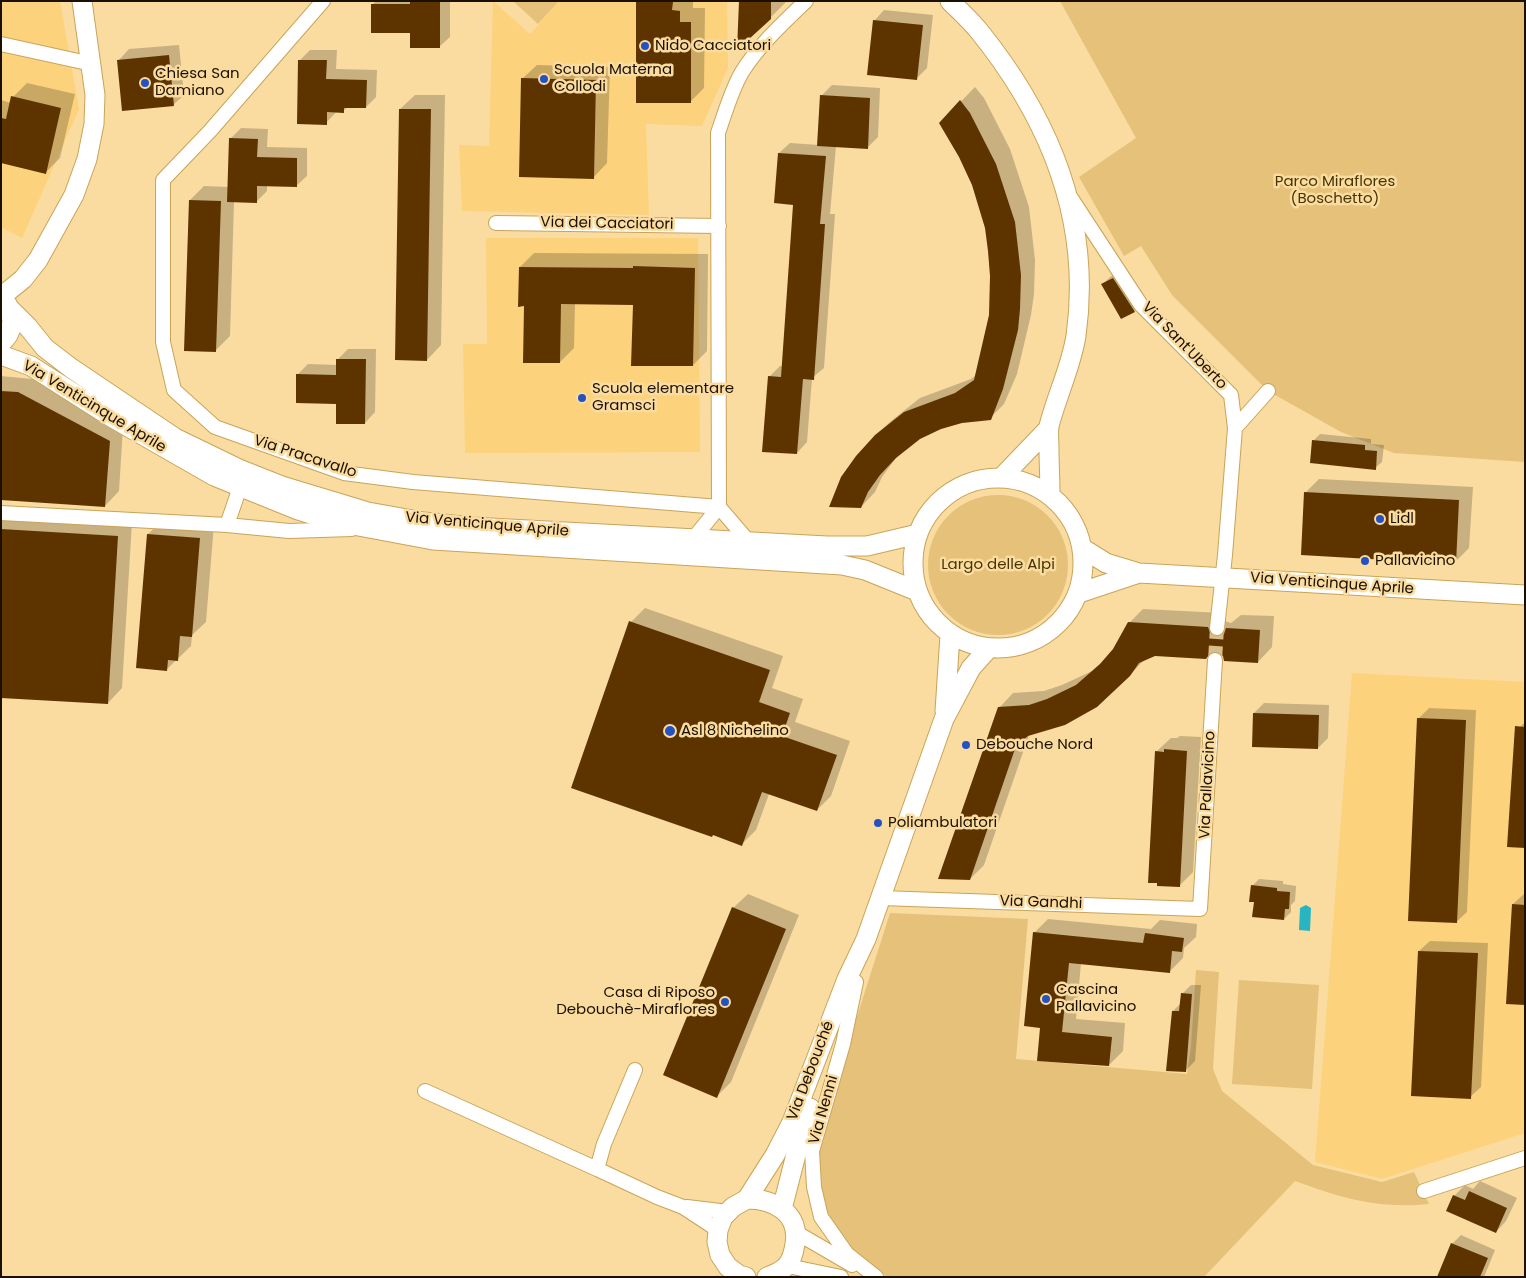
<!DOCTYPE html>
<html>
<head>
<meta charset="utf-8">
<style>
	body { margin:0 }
	#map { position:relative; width:1526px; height:1278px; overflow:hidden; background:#fadca0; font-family:Poppins,sans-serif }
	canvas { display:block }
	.frame { position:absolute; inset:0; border:2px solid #1b1000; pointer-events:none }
</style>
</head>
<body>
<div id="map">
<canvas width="1526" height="1278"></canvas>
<div class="frame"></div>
</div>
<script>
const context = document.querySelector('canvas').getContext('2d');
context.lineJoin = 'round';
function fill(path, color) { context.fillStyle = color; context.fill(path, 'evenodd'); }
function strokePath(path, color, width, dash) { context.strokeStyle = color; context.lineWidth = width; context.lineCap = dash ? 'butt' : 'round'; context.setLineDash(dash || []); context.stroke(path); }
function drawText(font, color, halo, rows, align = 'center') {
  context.font = font + ' Poppins,sans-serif'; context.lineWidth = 5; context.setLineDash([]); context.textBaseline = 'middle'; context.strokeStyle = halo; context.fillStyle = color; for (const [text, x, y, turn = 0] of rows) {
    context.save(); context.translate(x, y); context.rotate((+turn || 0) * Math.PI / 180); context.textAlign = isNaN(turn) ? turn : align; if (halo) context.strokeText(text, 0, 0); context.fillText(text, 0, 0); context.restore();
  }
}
const built = new Path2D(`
	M1,1H60L79,109L22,238L1,227Z
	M493,1L530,34L559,1H727L728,68L702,126L646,124L649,215L462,211L459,145L489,146Z
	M486,238H698L700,452L465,453L463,344H487Z
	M1352,673L1525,682V1133L1382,1179L1315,1162Z`);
const green = new Path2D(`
	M513,1H559L538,24Z
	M1060,1H1525V462L1394,453L1341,432L1268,391L1172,295L1141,246L1124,256L1079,177L1136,138Z
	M928 565a70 70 0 1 1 140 0a70 70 0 1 1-140 0Z
	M890,913L1028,919L1016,1059L1187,1074L1191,1047L1196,970L1219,972L1213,1069L1222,1091L1313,1165L1382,1182L1414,1172L1429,1204C1378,1209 1341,1198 1295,1181L1204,1277H887L866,1264L845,1243L831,1223L819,1189L817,1155L824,1120Z
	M1239,980L1319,985L1312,1089L1232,1084Z`);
const water = new Path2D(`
	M1306,905L1311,908L1310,931L1299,930L1300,908Z`);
const shadow = new Path2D(`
	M376,1H450V37L439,47L412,32L372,5Z
	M638,1H693V8H705L704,88L690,102Z
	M741,1H787L770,18Z
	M884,10L933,15L927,68L917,78L874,21Z
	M179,45L184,95L173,105L119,60L129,49Z
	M310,50H337L336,69L377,70L376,97L366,107H348L343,111H337L326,123L300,60Z
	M537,65L610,67L607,163L593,178L522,79Z
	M27,83L75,94L60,158L46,172L1,162V100L11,103L13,97Z
	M832,85L880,88L878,137L867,148L836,146L830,214H835L824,368L812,378L807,442L797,453L769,377L780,366H783L795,204L779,153L790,143L819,145L821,96Z
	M975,87L984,98L1010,149L1029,207L1035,260L1034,294L1031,315L1017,374L1004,404L990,418L962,422L929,433L910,444L898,455L882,477L875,492L861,507L876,435L891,421L920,398L971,379L976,375L990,315L991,276L986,228L973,185L960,156L940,123Z
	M415,95H445L441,345L427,360L400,109Z
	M241,128L268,129L267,147L307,148V176L296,186L267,185V191L257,201H234L230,336L216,350L190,200L204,186L229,187L230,139Z
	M534,253L708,254L707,351L693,365L634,304L575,303L574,348L560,362L525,305L520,267Z
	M1120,272L1141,304L1134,311L1122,318L1103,284L1110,277Z
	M348,349H376L375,412L365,423L297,375L308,364L337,365V360Z
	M1,376L32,379L123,427L119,491L105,506L1,499Z
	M1320,434L1371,439V444L1384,445L1382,462L1375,468L1314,440Z
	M1319,479L1473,487L1469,548L1455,562L1305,493Z
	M1,515L132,522L122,688L108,703L1,696Z
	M163,520L214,524L206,622L192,635L191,646L166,670L137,667L148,534Z
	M645,608L783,656L772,688L803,699L795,722L850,741L831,796L817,810L769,794L756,830L742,844L631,622Z
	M1143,609L1222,613L1225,621L1231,623L1241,615L1274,616L1272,647L1258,662L1224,655L1216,650L1213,651L1206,658L1155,655L1144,660L1130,675L1029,735L984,865L970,879L999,708L1013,693L1044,691L1062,685L1092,671L1108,657L1114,650L1129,623Z
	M1264,703L1329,705L1328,738L1318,748L1254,713Z
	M1429,708L1476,710L1467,912L1456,922L1418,719Z
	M1525,722V846L1516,731Z
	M1180,736L1201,737L1193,872L1179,886L1156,752L1171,738H1177Z
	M1259,879L1283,881V884L1296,886L1295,901L1291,905V912L1284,919L1255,901L1252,886Z
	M748,894L799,915L731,1082L717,1096L733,908Z
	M1524,894H1525V1004L1513,904Z
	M1048,919L1151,929L1160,920L1197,924L1196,937L1184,948L1183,958L1169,972L1081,963L1076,1019L1125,1023L1123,1051L1109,1065L1042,1026L1034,933Z
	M1430,941L1488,943L1481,1087L1470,1097L1419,951Z
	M1191,985H1201L1195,1061L1185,1071L1173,1011L1181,1003L1182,994Z
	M1480,1181L1517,1198L1506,1221L1496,1232L1454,1196L1465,1185L1473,1189Z
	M1461,1235L1495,1250L1484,1277H1438L1453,1243Z`);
const building = new Path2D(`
	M410,1H440V48H410V33H371V4H410Z
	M636,1L673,2L672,10L680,11V22H691V103H636Z
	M739,1H771V19L737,50Z
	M873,20L923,25L917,80L867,75Z
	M169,55L174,106L122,111L117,60Z
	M298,60H327L326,79L367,80L366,108H344V113L327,112V125L297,124Z
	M521,78L596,80L594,179L519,177Z
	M820,95L870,98L868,149L817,146Z
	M11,96L61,108L46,174L1,163V118L6,119Z
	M960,100L970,113L996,164L1015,222L1021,275L1020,309L1018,330L1003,389L991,420L962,423L941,429L920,439L896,458L880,475L868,492L861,508L829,507L841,477L856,456L875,435L904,412L955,393L974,380L989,315L990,276L988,251L985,228L972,185L959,157L939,123Z
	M399,109H431L427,361L395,360Z
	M229,138L258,139L257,157L297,158V187L257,186V203L227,202Z
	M778,153L826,156L820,224H825L814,380L803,379L797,454L762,452L768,376L781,377L793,205L774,203Z
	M189,200L221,201L216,352L184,351Z
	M633,266L695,268L693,366H631L633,305L561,304L560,363H523L524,306L518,307L519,267L633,268Z
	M1113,278L1135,312L1121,319L1101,284Z
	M336,359H366L365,424H336V404L296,403V374L336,375Z
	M1,391L18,392L110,441L105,507L1,500Z
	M1312,440L1365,445V450L1377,451L1376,470L1310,463Z
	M1304,492L1459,500L1456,564L1301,555Z
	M1,529L118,536L108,704L1,698Z
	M147,534L200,538L192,637L180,636L178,661L168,660L167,671L136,668Z
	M629,621L770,670L759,702L790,713L782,736L837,755L817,811L762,792L742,846L713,835L712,837L571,788Z
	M1128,622L1208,627L1211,635L1217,637L1224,634L1226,628L1260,630L1258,663L1224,661L1223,656L1216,651L1211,652L1206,659L1155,656L1139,663L1130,676L1097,707L1065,725L1028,736L1016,746L970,880L938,879L998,707L1029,705L1047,699L1076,685L1100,664L1113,649Z
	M1253,713L1319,715L1318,749L1252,747Z
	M1417,718L1466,720L1457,923L1408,921Z
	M1515,726L1525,727V848L1507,847Z
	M1164,749L1187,751L1180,887L1157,886V883H1148L1155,751L1164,752Z
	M1251,885L1277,888V891L1290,892L1289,909H1285L1284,920L1252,917L1254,902H1249Z
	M1512,904L1525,905V1005L1506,1004Z
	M732,907L786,929L717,1098L663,1075Z
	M1033,932L1143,943L1145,933L1184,938L1182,952L1172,951L1170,973L1069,963L1062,1032L1112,1037L1109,1066L1037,1061L1040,1028L1024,1026Z
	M1418,951L1478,953L1471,1099L1411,1096Z
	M1181,993L1192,994L1186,1072L1166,1071L1172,1011H1179Z
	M1469,1191L1507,1208L1496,1233L1446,1211L1453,1195L1465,1200Z
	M1451,1243L1488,1258L1480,1277H1437Z`);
const streetTunnel = new Path2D(`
	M1215,660L1217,628`);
const street = new Path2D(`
	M323,1L210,131L163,180V342L174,390L215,427L344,473L413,482L719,507
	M1,44L92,64
	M1071,198L1141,305L1231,395L1235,428L1225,555L1217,628
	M496,223L719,226
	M1235,428L1268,391
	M719,507L718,133C725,113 731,91 742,72C759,45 783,23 806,1
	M719,507L749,542
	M1,513L227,525L289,531L352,529
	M227,525L240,487
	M693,539L719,507
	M881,898L1200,909L1215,660
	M856,982L843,1044L812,1151L814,1187L821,1217L847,1254L876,1277
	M635,1070L604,1144L597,1169L657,1197L683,1207L718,1230
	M425,1091L597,1169
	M1424,1191L1525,1158
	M687,1207L728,1212
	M797,1233L852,1265
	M788,1266L841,1277`);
const secondary = new Path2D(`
	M950,1C960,11 971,21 979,31C1050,119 1092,221 1076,336C1071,367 1057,395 1049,426C1048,433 1049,442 1049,449C1049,464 1050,479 1050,494
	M1,297L23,279L38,260L74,195L87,159L94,124L95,95L82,1
	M11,310L28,327L45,348L71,368L175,438L239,469L282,486L368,512L424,522L472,527L827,546H867L918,534
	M1,343C13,333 15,318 7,304
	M1,355L31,366L111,417L214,476L298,510L337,522L433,540L842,565L865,570L917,591
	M1002,477L1049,428
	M913 563a85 85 0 1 1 170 0a85 85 0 1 1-170 0Z
	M1082,548L1106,563L1139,573L1525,595
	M1079,593L1139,573
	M945,711L950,635
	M747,1199C774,1199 800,1213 795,1244C792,1264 786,1270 767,1277
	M782,1209L802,1131L810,1108
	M746,1277L739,1275L728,1267L720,1255L717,1242L718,1230L723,1217L733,1207L747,1199L775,1155L792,1122L847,979L866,939L944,719L971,668L989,648`);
const markers = [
	[645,46,5,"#2552c0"],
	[544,79,5,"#2552c0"],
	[145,83,5,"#2552c0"],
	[582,398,5,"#2552c0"],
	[1380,519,5,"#2552c0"],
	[1365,561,5,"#2552c0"],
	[670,731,6,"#2552c0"],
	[966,745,5,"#2552c0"],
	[878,823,5,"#2552c0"],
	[1046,999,5,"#2552c0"],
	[725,1002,5,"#2552c0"]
];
const poiNames = [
	["Nido Cacciatori",655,46],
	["Scuola Materna",554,70],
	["Collodi",554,87],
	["Chiesa San",155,74],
	["Damiano",155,91],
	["Scuola elementare",592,389],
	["Gramsci",592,406],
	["Lidl",1390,519],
	["Pallavicino",1375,561],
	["Asl 8 Nichelino",681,731],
	["Debouche Nord",976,745],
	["Poliambulatori",888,823],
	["Cascina",1056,990],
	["Pallavicino",1056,1007],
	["Casa di Riposo",715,993,"right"],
	["Debouchè-Miraflores",715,1010,"right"]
];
const parkNames = [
	["Parco Miraflores",1335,182],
	["(Boschetto)",1335,199],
	["Largo delle Alpi",998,565]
];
const streetNames = [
	["Via dei Cacciatori",607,224,1],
	["Via Sant'Uberto",1184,346,46],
	["Via Venticinque Aprile",94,407,31],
	["Via Pracavallo",305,457,18],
	["Via Venticinque Aprile",487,525,5],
	["Via Venticinque Aprile",1332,584,4],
	["Via Pallavicino",1208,785,-87],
	["Via Gandhi",1041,903,2],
	["Via Debouché",811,1071,-69],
	["Via Nenni",824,1110,-74]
];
fill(built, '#fcd27d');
fill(green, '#e5c179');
fill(water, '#28b4c0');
fill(shadow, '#0003');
fill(building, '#5d3400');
strokePath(streetTunnel, '#d9bd88', 14, [14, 7]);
strokePath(street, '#c9a458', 16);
strokePath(secondary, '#c9a458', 21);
strokePath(street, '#fff', 14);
strokePath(secondary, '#fff', 19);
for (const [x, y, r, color] of markers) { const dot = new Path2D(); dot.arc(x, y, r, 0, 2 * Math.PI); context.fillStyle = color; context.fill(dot); strokePath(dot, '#fadca0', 2); }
drawText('15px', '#1b1000', '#fadca0', poiNames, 'left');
drawText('15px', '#483402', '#fadca0', parkNames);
drawText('15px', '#1b1000', '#fadca0', streetNames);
</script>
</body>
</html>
